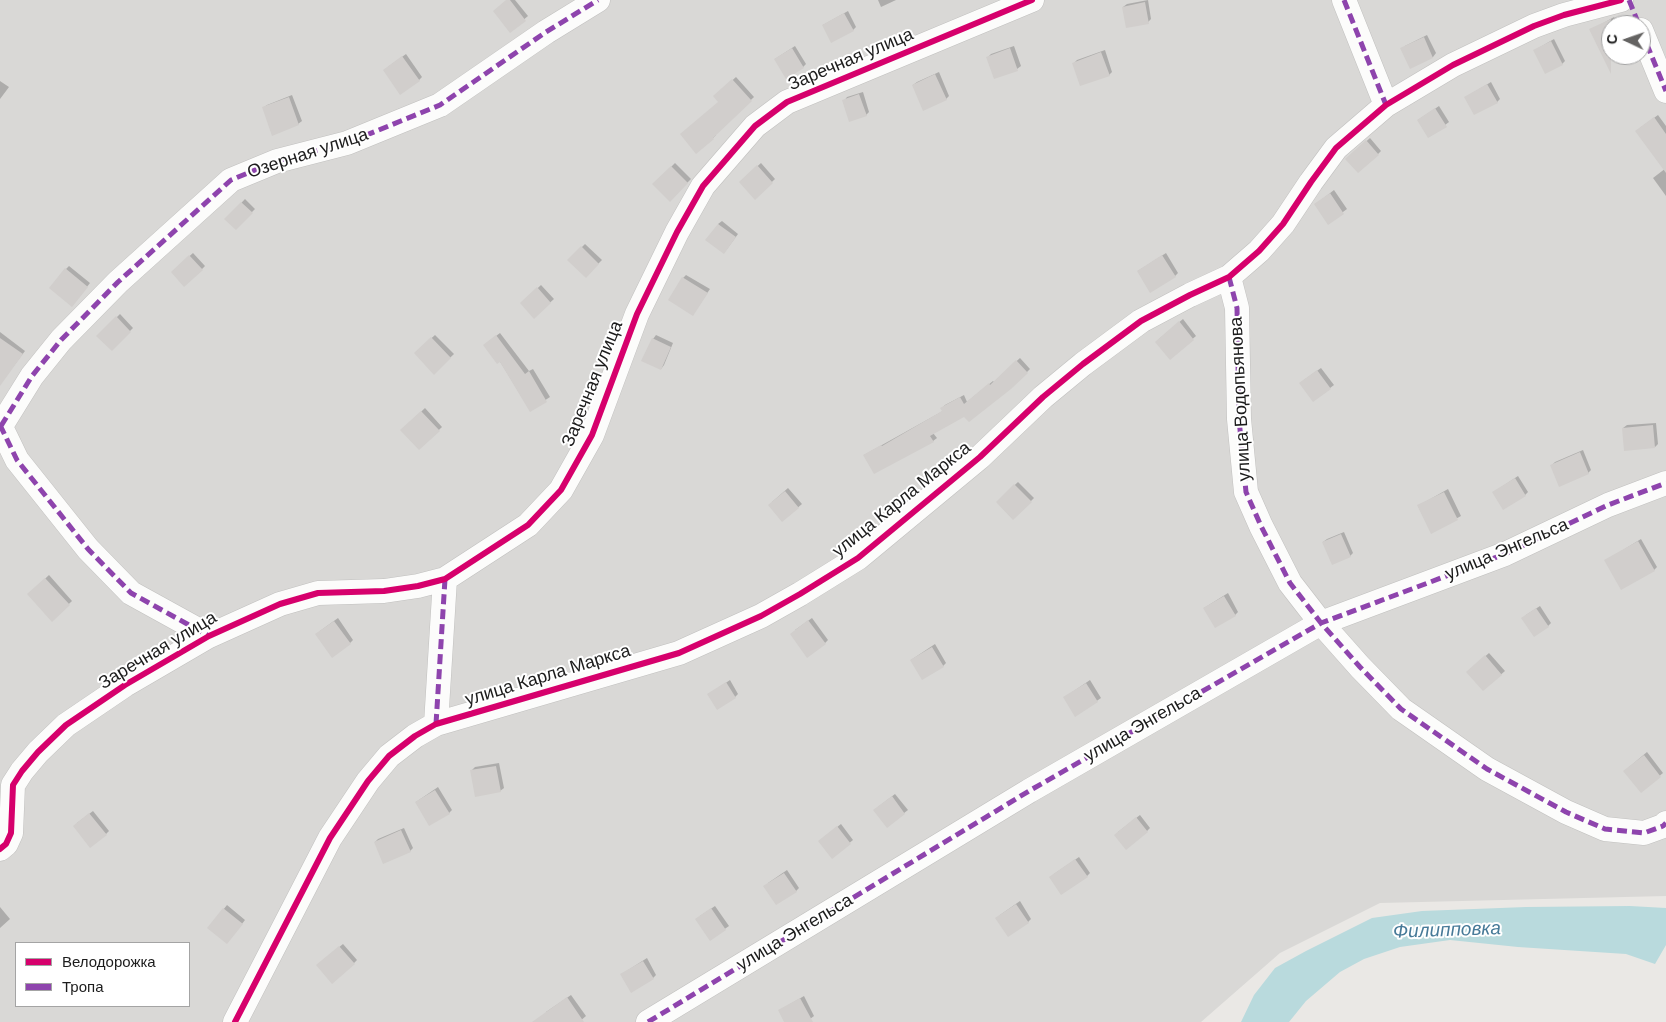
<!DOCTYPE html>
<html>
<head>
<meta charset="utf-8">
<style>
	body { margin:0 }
	#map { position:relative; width:1666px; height:1022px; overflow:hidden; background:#eae8e5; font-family:"DM Sans",sans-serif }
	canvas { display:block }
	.legend { position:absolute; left:15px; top:942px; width:175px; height:65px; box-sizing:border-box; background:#fff; border:1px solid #a4a4a4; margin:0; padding:6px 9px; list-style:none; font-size:15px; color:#1c1c1c }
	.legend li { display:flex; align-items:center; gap:10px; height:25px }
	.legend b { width:25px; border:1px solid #a4a4a4 }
	.north { position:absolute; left:1601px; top:15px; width:50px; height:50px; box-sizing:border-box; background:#fff; border:1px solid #a4a4a4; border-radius:50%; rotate:273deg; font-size:14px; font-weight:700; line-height:20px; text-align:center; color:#1c1c1c }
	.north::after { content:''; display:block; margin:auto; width:18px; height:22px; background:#646362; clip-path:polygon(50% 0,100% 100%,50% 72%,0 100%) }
</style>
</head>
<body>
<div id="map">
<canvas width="1666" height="1022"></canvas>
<ul class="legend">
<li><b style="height:6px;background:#d6006c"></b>Велодорожка</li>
<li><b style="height:6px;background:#8e44ad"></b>Тропа</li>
</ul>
<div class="north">С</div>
</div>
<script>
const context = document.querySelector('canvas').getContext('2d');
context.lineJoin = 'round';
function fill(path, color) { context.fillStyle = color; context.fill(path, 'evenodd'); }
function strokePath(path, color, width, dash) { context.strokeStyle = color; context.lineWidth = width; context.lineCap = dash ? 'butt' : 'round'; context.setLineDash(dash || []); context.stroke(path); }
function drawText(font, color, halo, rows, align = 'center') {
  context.font = font + ' "DM Sans",sans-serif'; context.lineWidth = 4; context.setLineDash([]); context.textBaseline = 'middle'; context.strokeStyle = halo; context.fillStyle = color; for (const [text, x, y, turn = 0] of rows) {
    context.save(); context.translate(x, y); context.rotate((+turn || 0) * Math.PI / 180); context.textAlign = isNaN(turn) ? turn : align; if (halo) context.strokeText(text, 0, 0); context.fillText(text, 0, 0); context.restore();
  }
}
const residential = new Path2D(`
	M0,0H1666V896L1380,903L1280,953L1201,1022H0ZM1611,25H1641V55H1611ZM16,943H189V1006H16Z`);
const water = new Path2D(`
	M1630,906L1666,908V945L1655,964L1626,954L1518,947L1450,940L1400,947L1364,959L1340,972L1306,1001L1289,1022H1241L1254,995L1275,968L1306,951L1372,918L1422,911L1526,907Z`);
const shadow = new Path2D(`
	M507,0H515L528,16L510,31Z
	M878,0H896L881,7Z
	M1148,0L1151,19L1148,22L1123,7L1127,4Z
	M848,11L856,27L853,30L823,25Z
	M1614,17L1618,25H1611V48L1591,30Z
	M1427,35L1436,53L1433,57L1410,67L1402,49L1405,46Z
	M1554,39L1565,61L1562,64L1535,50Z
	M795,46L806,64L803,67L775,59Z
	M1014,46L1021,66L1017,69L988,57L991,54Z
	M1105,50L1112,72L1109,75L1074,63L1077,60Z
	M406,54L422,77L419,80L388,67Z
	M939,72L949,96L946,99L913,85L917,82Z
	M736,77L754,97L715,134L716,135L713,138L697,152L720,102L715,96Z
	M0,81L9,87L0,99Z
	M1491,82L1500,99L1497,102L1466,97Z
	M863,92L869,112L866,115L844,101L847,97Z
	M292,95L302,121L298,124L263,108L267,105Z
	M1439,106L1449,122L1429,137L1418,120Z
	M1658,115L1666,126V139L1640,128Z
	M1370,138L1381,151L1378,154L1347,159Z
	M675,163L691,179L670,200L654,184Z
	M761,163L775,179L755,198L740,182Z
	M1666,168V196L1653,178Z
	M1334,190L1347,209L1328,223L1316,204Z
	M245,199L255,209L236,228L226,219Z
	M722,221L738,234L727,249L718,224Z
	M585,244L602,260L586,276L569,260Z
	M193,253L205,266L202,269L172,272Z
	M1166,253L1178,273L1175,276L1138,271Z
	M69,266L90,283L75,302L66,269Z
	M686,275L710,289L693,314L683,278Z
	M541,285L554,299L534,317L522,303Z
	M120,314L133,328L112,349L98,336Z
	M1183,319L1196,336L1170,358L1159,339Z
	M0,332L25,351L9,372L0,371Z
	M500,333L529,371L533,369L550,397L530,410L488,342Z
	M435,335L454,354L434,373L415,353Z
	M656,335L673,343L664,365L661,369L653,339Z
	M1020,358L1030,369L1011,388L933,433L937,438L933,441L864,455L943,411L942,408L945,405L964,395L967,402L993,381L994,382Z
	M1321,368L1334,385L1314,400L1304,380Z
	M425,408L442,427L419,449L402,430Z
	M1656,423L1658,444L1655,447L1623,428L1627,425Z
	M1583,450L1591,470L1588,473L1551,466L1555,462Z
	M1518,476L1528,492L1525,495L1494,492Z
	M1018,482L1034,498L1013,519L997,502Z
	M788,488L802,504L782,521L772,502Z
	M1448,489L1461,516L1432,532L1418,506Z
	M1344,532L1353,553L1350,556L1323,542L1327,539Z
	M1641,539L1657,567L1654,570L1605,561Z
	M49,575L72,601L52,620L29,594Z
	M1228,593L1238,612L1235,615L1204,608Z
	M1540,606L1551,623L1548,626L1526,615Z
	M338,618L353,640L350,643L320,631Z
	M812,618L828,640L825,643L795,630Z
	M935,644L946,663L943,666L911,660Z
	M1489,653L1505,671L1483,690L1471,669Z
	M730,680L738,694L735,697L709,694Z
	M1090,680L1101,698L1076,715L1065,697Z
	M1647,752L1663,773L1641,791L1628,768Z
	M499,763L504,788L500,791L471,771L475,767Z
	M438,787L452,810L449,813L416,802Z
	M895,794L908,810L887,826L878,807Z
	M93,811L109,831L106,834L77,823Z
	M1140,815L1150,828L1147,831L1118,832Z
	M841,824L853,840L832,857L823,838Z
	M404,828L413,848L410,851L375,842L378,839Z
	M1079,857L1090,873L1087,876L1054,874Z
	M787,870L799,888L796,891L768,883Z
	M1020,901L1031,919L1028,922L1000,915Z
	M227,905L245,920L230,939L209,928Z
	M715,906L729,926L710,939L700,916Z
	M0,907L10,919L0,928Z
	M343,944L357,960L354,963L321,962Z
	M647,958L656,975L653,978L622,974Z
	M571,995L586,1016L579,1022H548L546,1012Z
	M804,996L814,1016L806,1022H786L780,1010Z`);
const building = new Path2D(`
	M506,0H510L526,21L510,33L493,11Z
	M1145,2L1149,24L1126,28L1122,7Z
	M844,13L854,31L831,43L822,25Z
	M1611,19V74L1589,29Z
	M1424,37L1433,58L1410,69L1400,48Z
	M1551,41L1563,65L1545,74L1533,50Z
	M792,48L804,68L786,79L774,59Z
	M1010,48L1018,71L994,79L986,57Z
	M1101,52L1110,76L1080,86L1072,63Z
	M402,56L420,81L400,95L383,70Z
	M935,74L947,100L923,111L912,85Z
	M732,79L752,101L713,138L714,139L696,154L680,134L718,102L713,96Z
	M1487,84L1498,103L1474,115L1464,97Z
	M859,94L867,116L849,122L842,100Z
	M289,97L299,125L272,136L262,107Z
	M1435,108L1447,127L1428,138L1417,120Z
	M1654,117L1666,134V173L1635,131Z
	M1366,140L1379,155L1358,173L1345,159Z
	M757,165L773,183L755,200L739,182Z
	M671,166L688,183L670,202L652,184Z
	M1330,193L1344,214L1328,225L1314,204Z
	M241,202L253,213L236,230L224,219Z
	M718,224L736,237L724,254L705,240Z
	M581,246L599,264L586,278L567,260Z
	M189,255L203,270L184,287L171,272Z
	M1162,255L1176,277L1150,293L1137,271Z
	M65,268L88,287L72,307L49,288Z
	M682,277L708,293L693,316L668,300Z
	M537,287L551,303L534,319L520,303Z
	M116,316L131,332L112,351L96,336Z
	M1179,321L1194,340L1170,360L1155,342Z
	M496,335L525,374L529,371L547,402L530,412L500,362L497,364L483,345Z
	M431,337L451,358L434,375L414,353Z
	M0,338L23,354L0,386Z
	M652,338L671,347L661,370L641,361Z
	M1016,360L1028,373L1011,389L969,422L964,417L930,436L934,442L874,474L863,455L881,445L882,446L942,411L940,408L960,397L964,404L989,383L990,385Z
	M1317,370L1331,389L1313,402L1299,383Z
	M421,411L440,431L419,450L400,430Z
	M1653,425L1655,448L1624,451L1622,428Z
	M1580,452L1589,474L1559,487L1550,465Z
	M1515,478L1526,496L1503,510L1492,492Z
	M1014,484L1032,502L1013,520L996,502Z
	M785,491L799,508L782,522L768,505Z
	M1444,492L1458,520L1431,534L1417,505Z
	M1341,534L1351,557L1332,565L1322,542Z
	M1638,541L1655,571L1621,590L1604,560Z
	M45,578L70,605L52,622L27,594Z
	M1224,596L1236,616L1215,628L1203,608Z
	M1536,608L1549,627L1534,637L1521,618Z
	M808,620L826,644L807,658L790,634Z
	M334,621L351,644L332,658L315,634Z
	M932,647L944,667L922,680L910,660Z
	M1485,655L1502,675L1483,691L1466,672Z
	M726,682L736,698L717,710L707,694Z
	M1086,683L1098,702L1075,717L1063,697Z
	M1644,755L1661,777L1641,793L1623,771Z
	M496,766L501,792L475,797L470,770Z
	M435,790L450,814L429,826L415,802Z
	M892,796L905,814L887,828L873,810Z
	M89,813L107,835L90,848L73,826Z
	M1136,817L1148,832L1126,850L1114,835Z
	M837,826L851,844L832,859L818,841Z
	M401,830L411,852L383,864L374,842Z
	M1075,859L1088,877L1061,895L1049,877Z
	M784,873L797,892L776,905L763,886Z
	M1016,904L1029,923L1008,937L995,918Z
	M223,908L243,924L227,944L207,928Z
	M711,908L726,930L710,941L695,919Z
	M339,946L355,964L332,984L316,965Z
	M643,961L654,979L631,993L620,974Z
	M567,997L584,1022H532Z
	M800,998L813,1022H784L778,1010Z`);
const street = new Path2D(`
	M1344,0L1386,105
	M1641,30L1666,91
	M1229,277L1237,308L1239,419L1246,492L1261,526L1290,583L1321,623L1360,667L1401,709L1487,769L1566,812L1605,829L1644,833L1663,826L1666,823
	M0,425L17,460L88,549L131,593L209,636
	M1,426L32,376L61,340L118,282L231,180L277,161L347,143L440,105L546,32L598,0
	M436,724L445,579
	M0,849L6,844L11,833L13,785L22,771L38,752L66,725L125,685L209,636L280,604L318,593L384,591L418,586L445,579L528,525L561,490L592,435L637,314L677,232L703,186L755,126L787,102L1032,0
	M235,1022L330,838L368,781L389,756L415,736L436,724L679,653L761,616L800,594L858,558L980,457L1043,397L1083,364L1141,321L1190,295L1229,277L1259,251L1283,224L1311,182L1336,148L1386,105L1453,65L1534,26L1564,15L1621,0
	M648,1022L1029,791L1321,623L1505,554L1608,505L1666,483`);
const quiet = new Path2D(`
	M1344,0L1386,105
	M1629,0L1639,25
	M1641,30L1666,91
	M1229,277L1237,308L1239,419L1246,492L1261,526L1290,583L1321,623L1360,667L1401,709L1487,769L1566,812L1605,829L1644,833L1663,826L1666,823
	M0,425L17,460L88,549L131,593L209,636
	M1,426L32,376L61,340L118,282L231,180L277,161L347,143L440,105L546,32L598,0
	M436,724L445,579
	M648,1022L1029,791L1321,623L1505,554L1608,505L1666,483`);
const cycleway = new Path2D(`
	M0,849L6,844L11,833L13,785L22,771L38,752L66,725L125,685L209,636L280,604L318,593L384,591L418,586L445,579L528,525L561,490L592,435L637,314L677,232L703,186L755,126L787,102L1032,0
	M235,1022L330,838L368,781L389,756L415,736L436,724L679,653L761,616L800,594L858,558L980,457L1043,397L1083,364L1141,321L1190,295L1229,277L1259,251L1283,224L1311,182L1336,148L1386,105L1453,65L1534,26L1564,15L1621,0`);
const streetNames = [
	["Заречная улица",851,60,-23],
	["Озерная улица",308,154,-18],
	["Заречная улица",593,384,-68],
	["улица Водопьянова",1241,399,-93],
	["улица Карла Маркса",902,500,-39],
	["улица Энгельса",1507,550,-23],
	["Заречная улица",158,651,-31],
	["улица Карла Маркса",548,676,-17],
	["улица Энгельса",1143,725,-30],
	["улица Энгельса",795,933,-31]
];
const waterNames = [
	["Филипповка",1447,931,-2]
];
fill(residential, '#d9d8d6');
fill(water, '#b9dadd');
fill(shadow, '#0003');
fill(building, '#d1cecc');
strokePath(street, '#c1c0bf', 25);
strokePath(street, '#fcfcfb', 24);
strokePath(quiet, '#8e44ad', 5, [10, 5]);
strokePath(cycleway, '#d6006c', 6);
drawText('18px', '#1c1c1c', '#fff', streetNames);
drawText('italic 19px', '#477a98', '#fff', waterNames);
</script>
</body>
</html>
